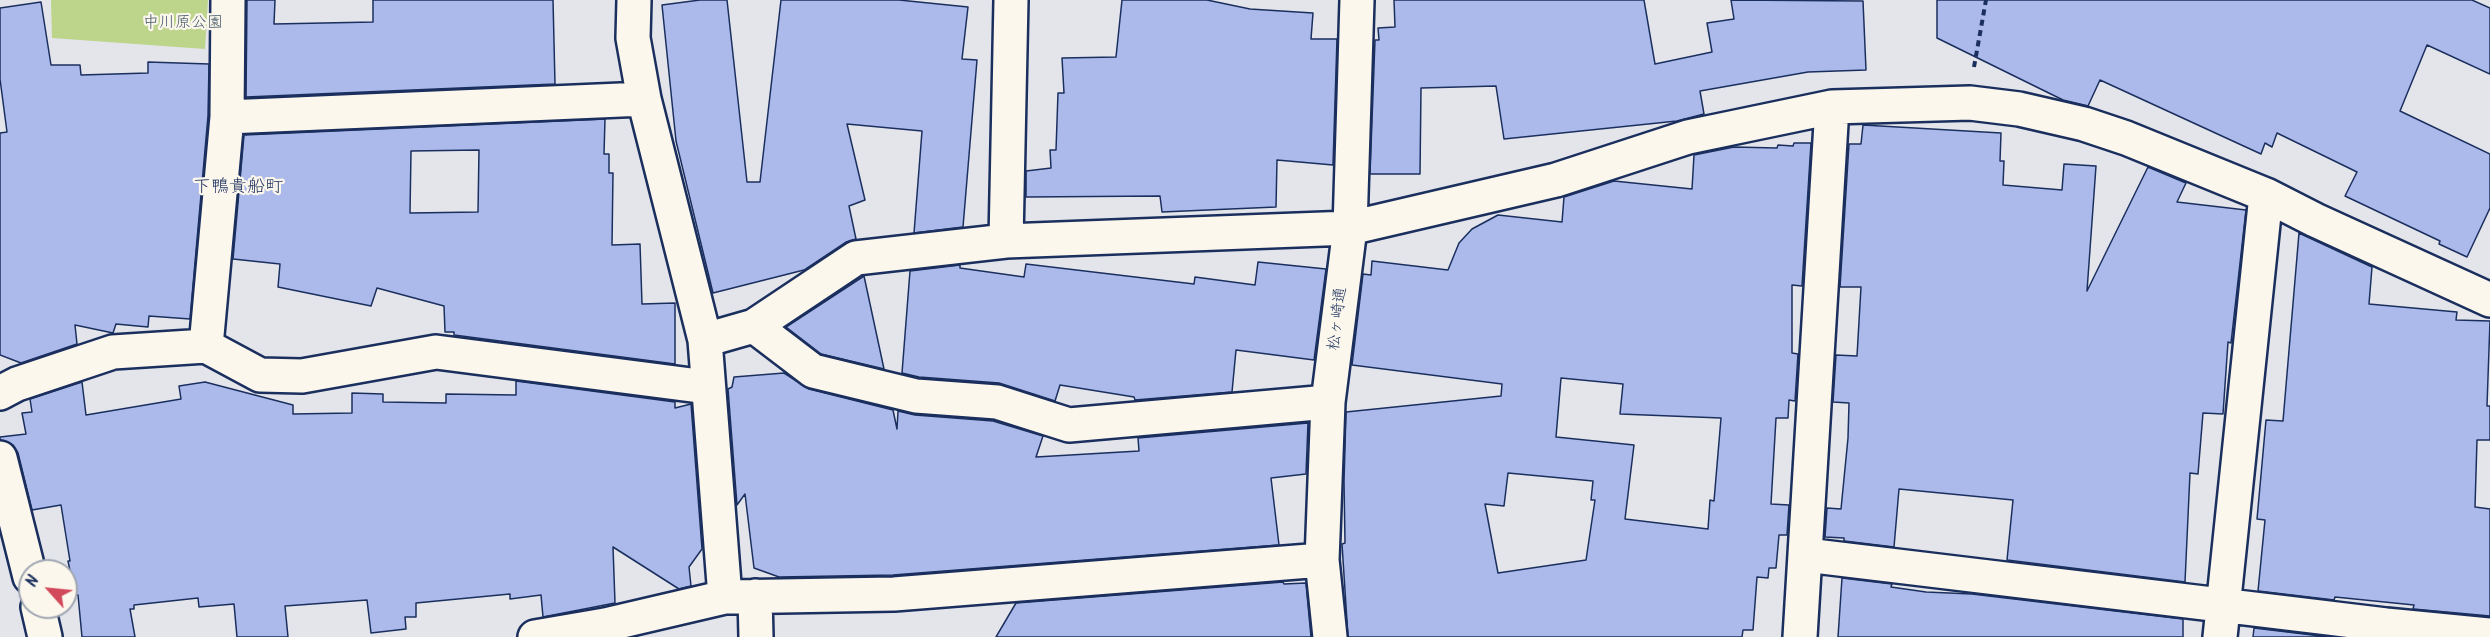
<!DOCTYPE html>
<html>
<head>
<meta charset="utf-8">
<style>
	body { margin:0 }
	#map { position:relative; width:2490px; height:637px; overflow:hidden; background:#e3e5eb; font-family:Kalam,sans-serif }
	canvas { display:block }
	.north { position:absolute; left:18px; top:559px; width:60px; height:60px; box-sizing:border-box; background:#fbf7ec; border:2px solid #a1a7b3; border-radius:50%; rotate:297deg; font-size:16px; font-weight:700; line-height:24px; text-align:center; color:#1b2f5e }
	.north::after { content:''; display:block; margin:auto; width:21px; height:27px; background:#d1495b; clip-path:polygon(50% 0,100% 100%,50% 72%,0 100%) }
</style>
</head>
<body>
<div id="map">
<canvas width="2490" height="637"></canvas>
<div class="north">N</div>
</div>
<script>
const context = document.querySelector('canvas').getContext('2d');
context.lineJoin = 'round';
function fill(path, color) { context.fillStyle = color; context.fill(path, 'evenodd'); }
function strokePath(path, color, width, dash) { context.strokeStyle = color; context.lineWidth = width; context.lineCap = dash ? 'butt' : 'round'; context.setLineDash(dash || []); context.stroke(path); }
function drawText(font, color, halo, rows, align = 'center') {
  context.font = font + ' Kalam,"Klee One",sans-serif'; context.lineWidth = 4.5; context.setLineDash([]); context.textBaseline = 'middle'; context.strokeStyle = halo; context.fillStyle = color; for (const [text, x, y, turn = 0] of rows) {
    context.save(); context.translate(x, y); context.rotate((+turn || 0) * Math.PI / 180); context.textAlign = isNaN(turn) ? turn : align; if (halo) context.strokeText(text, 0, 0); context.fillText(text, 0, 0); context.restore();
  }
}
const green = new Path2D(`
	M51,0H208L205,49L52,38Z`);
const building = new Path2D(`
	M247,0H275L274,24L373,22V0H553L555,84L246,97Z
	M700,0H727L747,182H760L781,0H899L968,7L962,59L977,60L963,227L914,233L922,131L847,124L865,200L849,206L856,239L846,242L804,270L713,293L676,141L662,5Z
	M1122,0H1207L1250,9L1313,13L1311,39H1337L1333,165L1277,160L1276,207L1162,212L1160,196L1026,197V171L1051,168L1050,150H1056L1058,93H1064L1062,58L1116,57Z
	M1394,0H1644L1655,64L1712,52L1707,23L1734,19L1731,0L1863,1L1866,70L1808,72L1700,91L1704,114L1677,121L1504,139L1496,86L1421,88L1420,174H1370L1375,40H1379L1378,28L1395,27Z
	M1937,0H2472L2490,8V74L2427,45L2400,111L2490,154V208L2467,257L2439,244L2440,241L2345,196L2357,172L2277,133L2272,147L2265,143L2261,154L2100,80L2088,106L2063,100L1937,38Z
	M41,2L51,65H80L81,75L148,73V62L209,64L208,116L190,319L149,316L148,327L116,324L113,333L75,325L77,344L21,363L0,355V133L7,132L0,79V8Z
	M605,119L604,154H609V173H613L612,245L640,244L642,304L675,303V364L454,335V332H445L444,306L377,288L371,306L278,287L280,264L233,259L244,135ZM479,150L478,212L410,213L411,151Z
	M1863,125L2001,133L2000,161H2004L2003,185L2062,190L2064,164L2096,166L2087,291L2148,167L2186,183L2177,202L2246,210L2231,343L2228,342L2223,414L2203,413L2198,474L2190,473L2185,582L2007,560L2013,500L1899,489L1894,547L1844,541V538L1825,537L1827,508L1841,509L1848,438L1849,403L1833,402L1836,355L1857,356L1861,287H1840L1849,144H1861Z
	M1794,143H1811L1802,286L1792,285V353L1798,354L1795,401L1789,400L1788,418H1776L1771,504L1789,505L1787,535H1779L1776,568H1769L1768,578L1757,577L1753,630H1743L1742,637H1348L1342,544L1345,543L1344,481L1346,412L1501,396L1502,384L1352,365L1363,274L1371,275L1372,261L1448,270L1459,243L1472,229L1498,215L1562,222L1564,197L1614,181L1692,189L1694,155L1734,147L1777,148L1778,145L1793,146ZM1561,378L1623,384L1620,414L1721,418L1714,501L1710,500L1708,529L1625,519L1634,445L1556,437ZM1508,473L1593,481L1591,500H1595L1586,560L1498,573L1485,504L1504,506Z
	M2299,233L2372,267L2369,304L2457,312L2456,320L2490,321L2487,406H2490V440H2477L2475,507L2490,509V616L2413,609L2414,605L2335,597L2334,600L2258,591L2265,520L2257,519L2266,420L2283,421Z
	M1258,262L1326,269L1314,360L1236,350L1232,392L1135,400L1134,397L1060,385L1055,401L999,383L919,377L902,373L910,271L960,265V268L1024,277L1026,264L1194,284L1195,277L1255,285Z
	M864,276L884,369L821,354L786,327Z
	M784,373L809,389L893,410L897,429L898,411L915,415L993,421L1043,436L1036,457L1139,451L1138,438L1308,423L1306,474L1271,478L1279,545L893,575L779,577L754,568L745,494L737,505L728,389L732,387L734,377Z
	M516,381L675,402V408L691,404L702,549L689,567L691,586L679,589L613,547L615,603L543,617L541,595L510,599V594L416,603V617H405L406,629L371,633L367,600L285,606L288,637H237L234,604L199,607L198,598L134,605V609H130L135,637H82L78,595H75L68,561H70L61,505L32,510L18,453L13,445L0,440V437L26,434L22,413L32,412L30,399L82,382L86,415L181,399L179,386L205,382L293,405V414L352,413V393L383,394V402L446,403V394L516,395Z
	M1842,578L1892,584L1891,587L1926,592L1972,594L2183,619V637H1838Z
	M1283,582L1284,584L1306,583L1311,637H996L1016,603Z
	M2254,628L2329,637H2253Z`);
const path = new Path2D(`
	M1974,67L1986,0`);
const minor = new Path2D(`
	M634,0L633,38L644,99L705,340L725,597
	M227,117L644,99
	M1006,241L1011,0
	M754,326L813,371L916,396L997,402L1069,425L1328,402
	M705,340L754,326L856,258L1006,241L1350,228L1556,180L1688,137L1832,107L1970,103L2019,109L2084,124L2126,138L2266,195L2315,220L2490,300
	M206,346L227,117L228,0
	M0,393L17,384L113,352L206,346L260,375L302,376L436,352L707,387
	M0,458L30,577
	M1806,555L2386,625L2490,635
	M755,596L756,637
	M38,607L45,637
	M535,637L605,625L725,597L894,594L1322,560
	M1330,637L1322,560L1328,402L1350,228L1357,0
	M1800,637L1832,107
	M2220,637L2266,195`);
const parkNames = [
	["中川原公園",183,24]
];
const streetNames = [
	["松ヶ崎通",1339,319,-83]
];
const neighbourhoodNames = [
	["下鴨貴船町",238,189]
];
fill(green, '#bdd48b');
fill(building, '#abbaea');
strokePath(building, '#1b2f5e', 1.5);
strokePath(minor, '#1b2f5e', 38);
strokePath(path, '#1b2f5e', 4, [6, 4.5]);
strokePath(minor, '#fbf7ec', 33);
drawText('16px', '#445869', '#fbf7ec', parkNames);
drawText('16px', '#1b2f5e', '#fbf7ec', streetNames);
drawText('18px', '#1b2f5e', '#fbf7ec', neighbourhoodNames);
</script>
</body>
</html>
